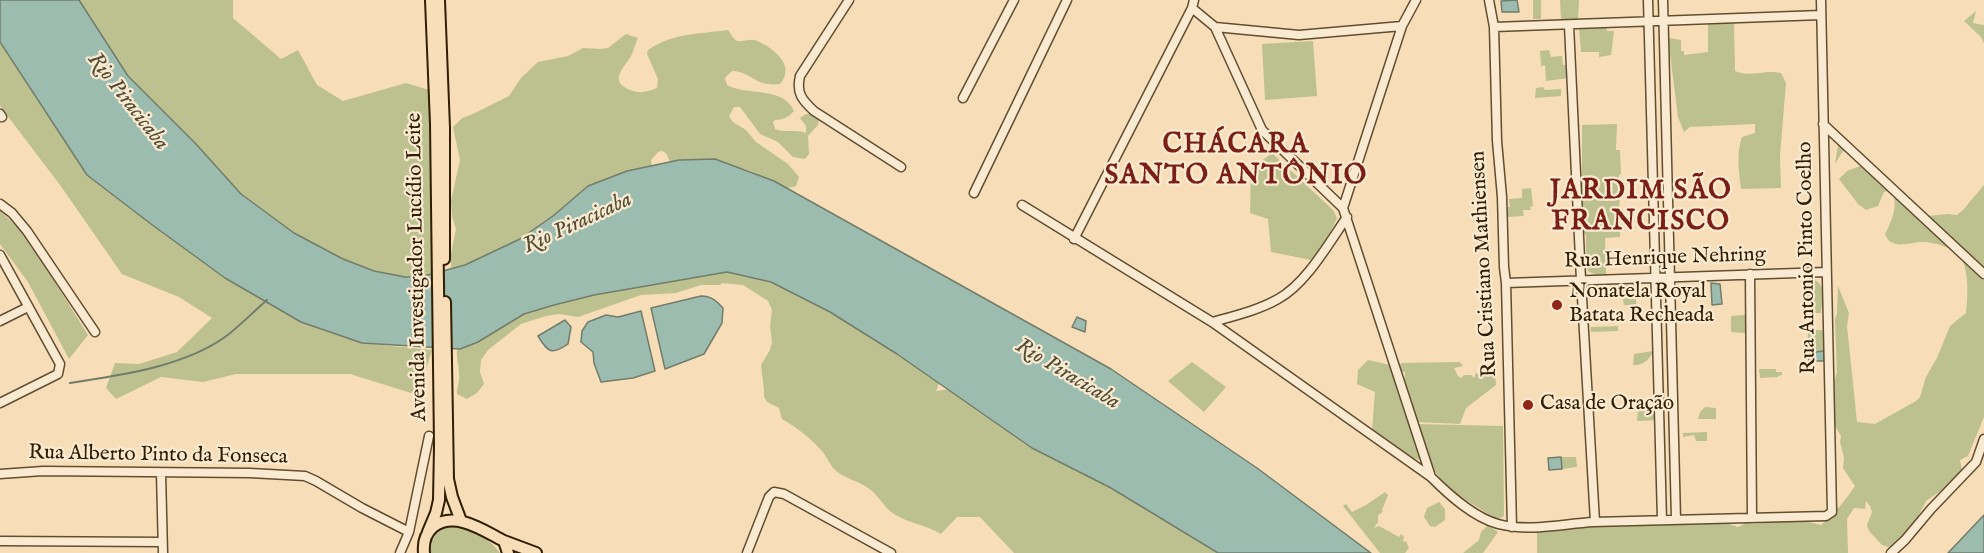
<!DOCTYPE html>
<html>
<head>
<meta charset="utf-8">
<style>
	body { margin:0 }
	canvas { display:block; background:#f7deb8 }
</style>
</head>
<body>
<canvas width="1984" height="553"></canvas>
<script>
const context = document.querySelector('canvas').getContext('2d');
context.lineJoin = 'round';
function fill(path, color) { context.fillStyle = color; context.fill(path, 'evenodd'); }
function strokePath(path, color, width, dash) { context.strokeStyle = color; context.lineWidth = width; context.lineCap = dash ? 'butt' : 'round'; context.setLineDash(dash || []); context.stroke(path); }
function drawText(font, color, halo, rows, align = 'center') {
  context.font = font + ' "IM FELL English",serif'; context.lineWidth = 4.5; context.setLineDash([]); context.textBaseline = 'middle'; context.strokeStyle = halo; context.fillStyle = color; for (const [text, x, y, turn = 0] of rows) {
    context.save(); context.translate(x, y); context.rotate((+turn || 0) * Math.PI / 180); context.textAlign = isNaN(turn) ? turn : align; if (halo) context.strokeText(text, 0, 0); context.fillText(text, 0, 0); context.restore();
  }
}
const green = new Path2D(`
	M79,0H233V18L281,59L298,50L317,85L343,101L406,83L429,90L432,275C370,288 289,233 243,196C224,181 210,159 193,141C172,120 148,100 129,77C111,55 94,24 79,0Z
	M1533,0H1541V19H1533Z
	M1560,0H1579L1578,19L1570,21L1561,19Z
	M1976,11L1973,23L1984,25V43L1981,37L1964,21Z
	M1708,22H1734L1735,71C1751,78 1764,69 1781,73L1786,83L1780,156L1781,188L1741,189C1739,171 1736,154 1742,137L1755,133V124L1690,127L1684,132L1678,117L1668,38L1681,40V51H1684V55L1708,52Z
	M1607,26V31H1614L1611,55L1599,57V52H1581L1579,28Z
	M728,30C731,34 733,39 737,41C744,42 750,38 757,41C774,48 796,66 780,84C754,87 753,72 732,71L725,78L727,85C746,96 784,86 794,111C789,117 783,120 775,120L773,122L775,129C784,133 796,129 806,133V126L800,118C808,112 810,113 819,118L818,125L808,136L809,154L805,159L793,157L778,142L760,134L740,107H734L729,116L733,122L746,130L756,142L788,164L799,177L796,186C777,194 762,172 744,169L672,166L666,153L662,151L658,152L651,160L652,167L604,179L565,205L562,210L516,249L451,269V254L456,229L452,216L451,201L460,160L453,127L462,118L473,114L509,96L521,78L538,62L568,56L583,48L601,49L608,48L626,34L638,38C635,44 634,50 631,56C624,68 608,81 630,90C640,94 647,92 657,88L658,79L647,54L648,50C672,33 700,34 728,30Z
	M1313,41L1317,96L1265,100L1262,44Z
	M0,42L87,175L151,224L225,278L301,322L362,343L432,350L420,389L411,393L350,374H236L203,382L161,377L116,399L106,388L115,363L139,364L177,352L212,318L179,297L122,274L60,185L0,106Z
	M1549,50L1551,57L1562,56L1563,65H1568L1569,78L1546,81L1545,65L1541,66L1540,51Z
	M1543,87L1545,90L1561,89V96L1535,98L1536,88Z
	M1617,124L1616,150H1620L1621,174L1619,175L1620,237L1605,238L1606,274L1596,275L1588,271L1586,263V235L1582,232V125Z
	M1839,139L1918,217L1947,214L1957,215L1963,210L1984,185V417L1968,456L1960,460L1963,475L1952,486L1945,488L1926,501L1913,526L1894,545L1888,547L1882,545L1869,531L1867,525L1872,512L1870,506L1866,501L1865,509L1854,508L1847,519L1848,553H1537V531L1602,526L1710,523H1726L1738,527L1746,523L1755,524L1795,519L1821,525C1834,514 1845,501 1855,486L1843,468L1844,458L1840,442L1841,436L1834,424L1831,394L1837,372L1835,319L1837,314L1838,286L1849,313L1847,326L1857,422L1875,424L1916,401L1920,397L1926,377L1937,358L1950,326L1966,313C1968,297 1969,272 1961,257C1956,248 1933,242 1922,242C1910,242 1891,251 1885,234C1891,223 1898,207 1893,195L1888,191L1884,192L1878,206L1866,210L1858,204L1839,179L1847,171L1860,166L1861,163L1850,154L1843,151L1835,164Z
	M1272,153L1333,210L1337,218L1316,261L1271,252L1268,219L1250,213L1251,169Z
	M1531,188L1533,206L1530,207L1531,210H1523L1524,216L1507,217L1508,207H1510L1509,199L1522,198V189Z
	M0,211L25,234L88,335L69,359L28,282L0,244Z
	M760,262L940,381L936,391L950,389L1228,553H1014L980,517H957L941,534C926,525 908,523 894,514C883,507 879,495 868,488C858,481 844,478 835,470C830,465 827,457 822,451C810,438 798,428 782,419L779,408L767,402L764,397V390L761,365L770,350L772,342L770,326L772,310L768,301L743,285L722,283L720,285H701L676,293L641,295L578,317L559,314L546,316L521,324L488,350L481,360L480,372L484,384L477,393L467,399L457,394C457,387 460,380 459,374C459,364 456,360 457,349L517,303Z
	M1805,277C1828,281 1823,294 1821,313H1807Z
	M1634,284L1637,309H1632L1631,305H1624L1620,286Z
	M1745,315V333L1731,332V316Z
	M1618,326V331L1591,332V327Z
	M1814,330H1824V351L1812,352L1811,348H1807L1808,332L1814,333Z
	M1653,351C1650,360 1642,366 1633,365L1634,354Z
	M1368,360L1390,365L1418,449L1420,460L1410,457L1372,431L1375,392L1357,384L1358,370Z
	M1192,362L1226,387L1204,412L1168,381Z
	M1460,362L1463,366L1454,368L1458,376L1461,378L1464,375H1471L1474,378L1476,373L1481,375L1489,371L1490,373L1495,372L1496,385L1466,408L1460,424L1417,422L1404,386L1405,372L1398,371V366L1402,363Z
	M1759,369H1776V372H1782V375L1778,376V377L1760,378Z
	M1705,407L1716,408V419H1698L1700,412Z
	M1638,410H1659L1660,420L1637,421Z
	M1417,424L1503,426L1504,516L1499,519L1494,517C1470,503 1441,487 1428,460C1423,449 1420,436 1417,424Z
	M1707,432V441H1696L1694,435L1683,437V433Z
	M1561,457H1576L1577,467L1562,469Z
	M1385,492L1388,495L1382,510L1383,512L1378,515V522L1374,528L1379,526L1399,537L1401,534L1404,537L1403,542L1406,541L1409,548L1405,553H1380L1343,506L1346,504L1352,512L1366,505Z
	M1439,502L1445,509V520L1435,527L1430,526L1424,517L1427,508Z
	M1488,525L1498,532L1483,553H1463L1479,540L1481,532Z
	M461,526C478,532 488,538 500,553H430C427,528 441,528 461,526Z`);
const water = new Path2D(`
	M0,0H79L128,76L196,144L241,194L294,233L343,259L374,271L405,277H420L465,265L520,239L553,216L588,186L627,171L679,160L715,159L774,181L1111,369L1257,468L1371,553H1218L1111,488L1032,448L897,354L830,312L771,282L727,272L594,295L554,305L524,314L478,342L460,349L362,343L301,322L225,278L151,224L87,175L0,42Z
	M1517,0L1519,12H1502L1501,1Z
	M1711,283L1720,284L1722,304L1712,305Z
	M701,296C711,296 717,301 723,308L722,323L704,354L665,369L651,308Z
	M641,311L655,371L633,378L601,382L594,363L593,352L581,342L582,331L588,322L606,315L618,317Z
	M1077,317L1086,321L1085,332L1072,327Z
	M565,320L571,327L568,344C552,355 548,353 538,336Z
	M1824,351V361H1809L1808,353Z
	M1561,457L1562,469L1549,470L1548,458Z
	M1984,515V553H1948Z`);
const stream = new Path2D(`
	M70,383C120,375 183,367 225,337C240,326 253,312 267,300`);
const minor = new Path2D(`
	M849,0L800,76C796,93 802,100 814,111L901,167
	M1416,0L1402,26L1343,208L1431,477
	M1489,0L1494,27L1497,141L1502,197L1504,267L1506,283L1512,527
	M1648,0L1662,520
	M1663,0L1676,519
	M1192,8L1215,27L1262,130L1343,208
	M1569,25L1581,280L1595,522
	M1215,27L1299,35L1402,26
	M1494,27L1821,15
	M963,98L1014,0
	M0,114L2,117
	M1823,124L1984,274
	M974,193L1067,0
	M0,204L12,213L27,231L95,332
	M1022,205L1212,322L1431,477C1449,495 1473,517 1498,524C1529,532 1562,524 1593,522C1671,520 1749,518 1826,516L1832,512L1821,0
	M1074,239L1192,8L1194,0
	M0,255L60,364L58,374L0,403
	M1750,274L1752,518
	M1506,283L1826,272
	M0,321L28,307
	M1212,322C1234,316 1259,310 1278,299C1306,284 1329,243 1347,217
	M161,473L163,553
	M0,474L43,471L250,473L305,476L316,481L362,508L409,532
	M0,541L162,542
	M400,553L409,532L429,436
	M747,553L769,497L774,492L784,494L891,553
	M1891,553L1905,540L1931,509L1976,462L1984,439`);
const major = new Path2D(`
	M439,0L444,128V259
	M445,302L448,479L452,497L461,521
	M428,532L436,513L439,500L440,446L436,124L431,0
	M504,541L536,553
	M424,553C423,543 425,534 433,527C455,510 484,531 504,541L508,553`);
const markers = [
	[1557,305,6,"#8f2418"],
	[1528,405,6,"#8f2418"]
];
const streetNames = [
	["Rua Antonio Pinto Coelho",1808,258,-91],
	["Rua Henrique Nehring",1665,259,-2],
	["Rua Cristiano Mathiensen",1485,264,-93],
	["Avenida Investigador Lucídio Leite",418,267,-91],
	["Rua Alberto Pinto da Fonseca",158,456,1]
];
const poiNames = [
	["Nonatela Royal",1569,293],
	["Batata Recheada",1569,317],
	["Casa de Oração",1540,405]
];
const waterNames = [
	["Rio Piracicaba",127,102,52],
	["Rio Piracicaba",578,224,-25],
	["Rio Piracicaba",1067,375,31]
];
const districtNames = [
	["CHÁCARA",1236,146],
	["SANTO ANTÔNIO",1236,177],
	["JARDIM SÃO",1641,192],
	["FRANCISCO",1641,223]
];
fill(green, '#bcc18f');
fill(water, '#9dbcb0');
strokePath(water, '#727d6a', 1.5);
strokePath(stream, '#727d6a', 2);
strokePath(minor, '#624e2f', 11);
strokePath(major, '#311e01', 14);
strokePath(minor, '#faead1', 8);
strokePath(major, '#f7deb8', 10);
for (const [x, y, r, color] of markers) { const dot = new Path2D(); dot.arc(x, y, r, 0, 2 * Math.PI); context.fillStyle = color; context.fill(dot); strokePath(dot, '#faead1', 2); }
drawText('21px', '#311e01', '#faead1', streetNames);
drawText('21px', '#311e01', '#faead1', poiNames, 'left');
drawText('italic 22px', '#514d36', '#faead1', waterNames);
context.letterSpacing = '1.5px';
drawText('bold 27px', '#7a1f14', '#faead1', districtNames);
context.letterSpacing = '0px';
</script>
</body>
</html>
